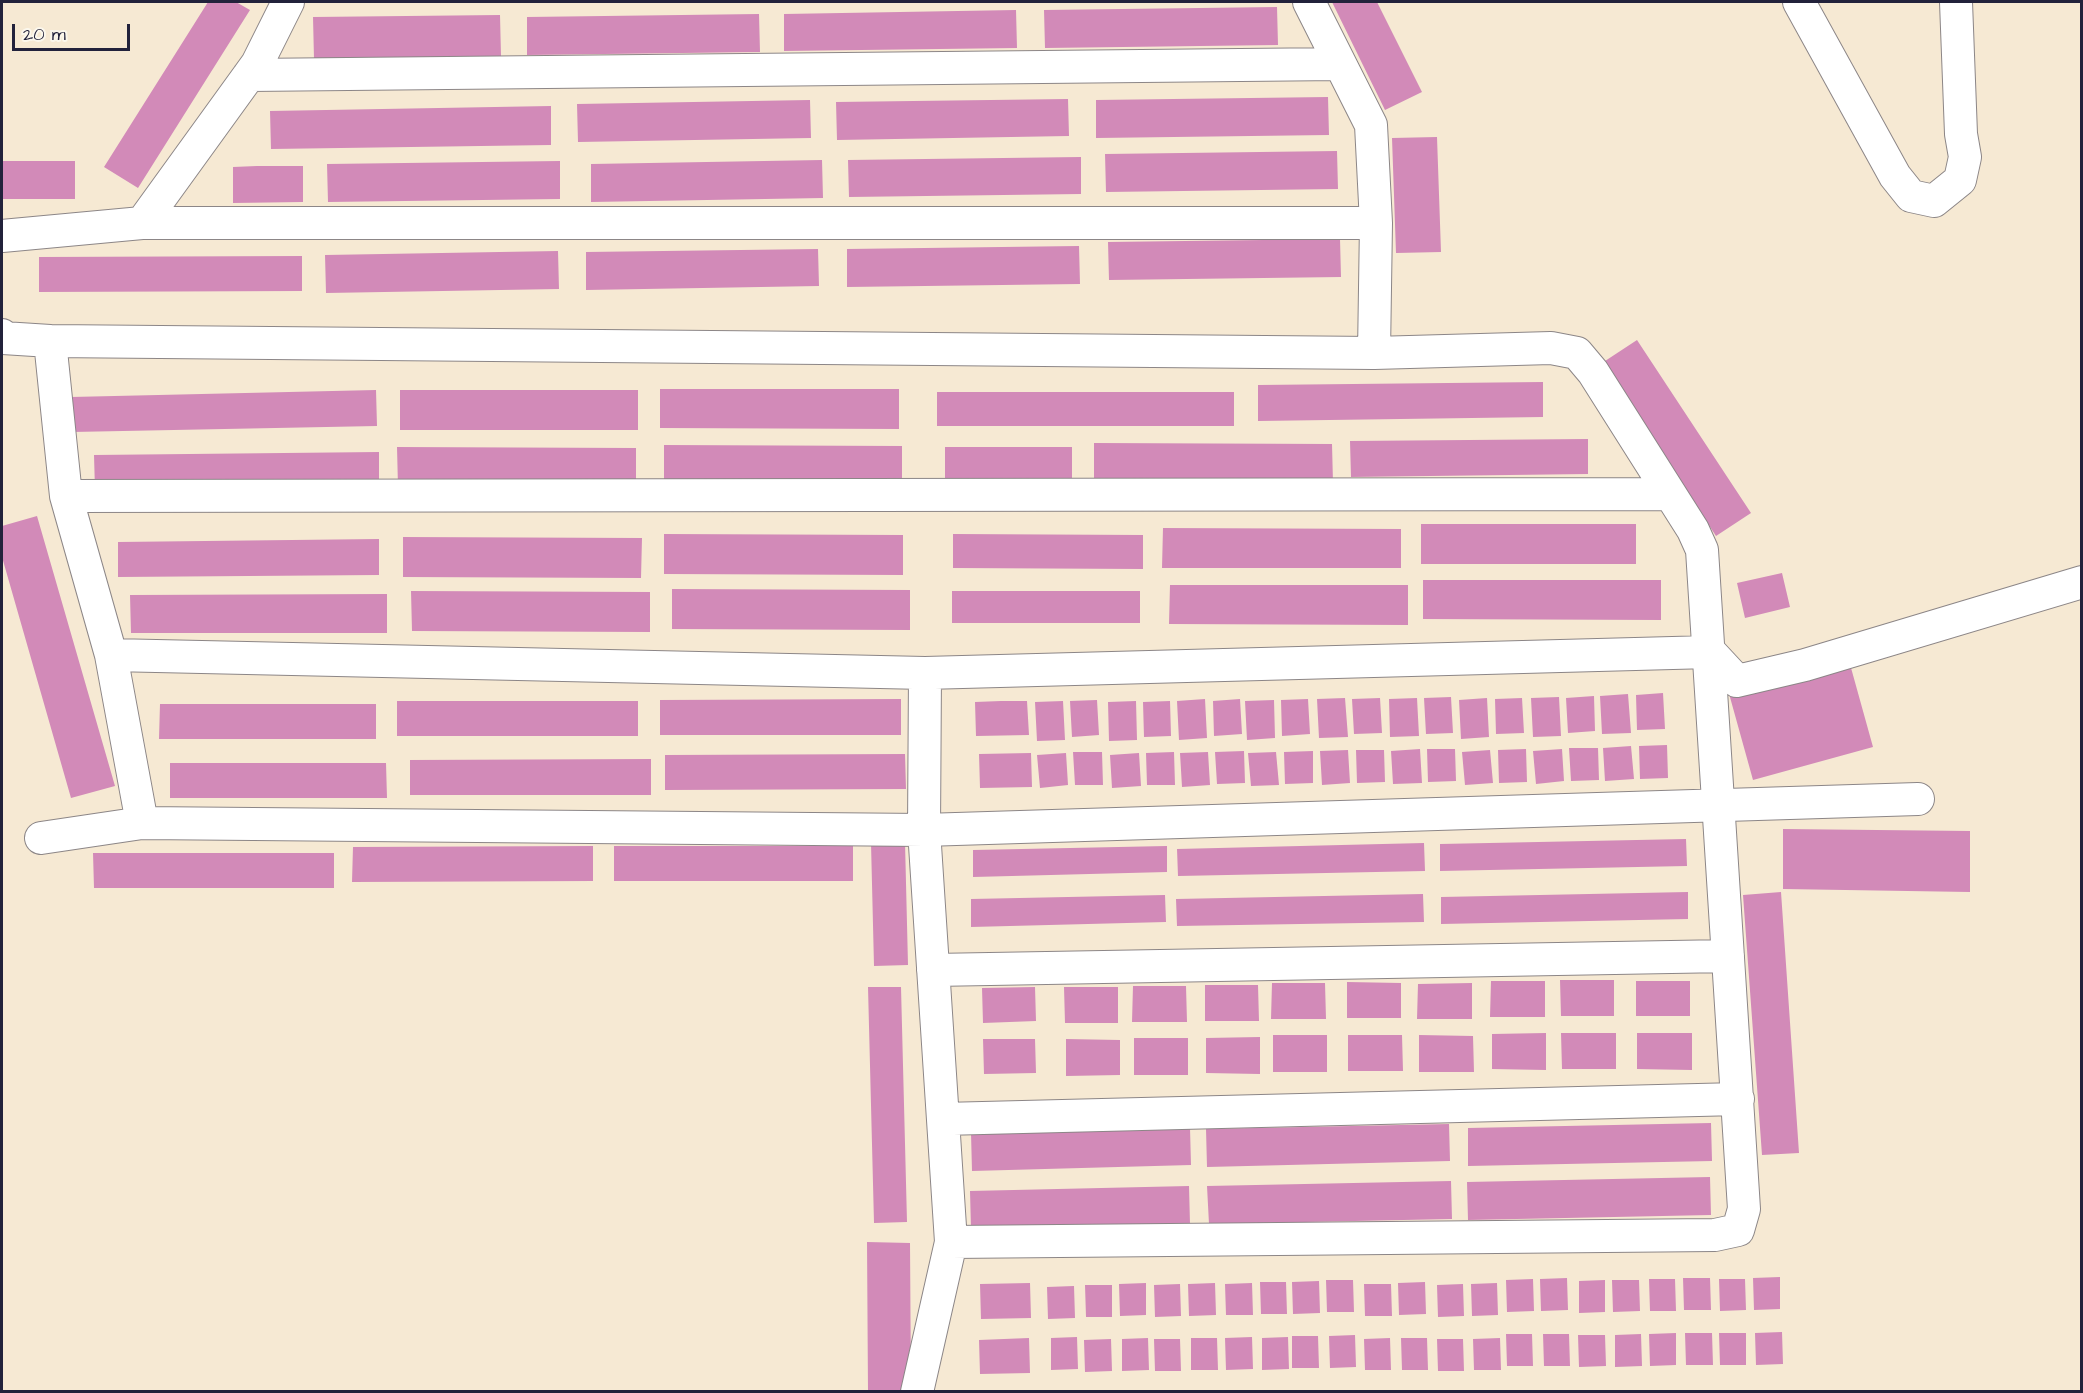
<!DOCTYPE html>
<html>
<head>
<meta charset="utf-8">
<style>
	body { margin:0 }
	#map { position:relative; width:2083px; height:1393px; overflow:hidden; background:#f6e9d3; font-family:"Architects Daughter",sans-serif }
	canvas { display:block }
	.frame { position:absolute; inset:0; border:3px solid #22223b; pointer-events:none }
	.scale { position:absolute; left:12px; top:24px; width:118px; height:27px; box-sizing:border-box; border:3px solid #22223b; border-top:0; padding-left:8px; font-size:18px; line-height:21px; white-space:nowrap; color:#22223b; -webkit-text-stroke:4px #fbf7ec; paint-order:stroke }
</style>
</head>
<body>
<div id="map">
<canvas width="2083" height="1393"></canvas>
<div class="frame"></div>
<div class="scale">20 m</div>
</div>
<script>
const context = document.querySelector('canvas').getContext('2d');
context.lineJoin = 'round';
function fill(path, color) { context.fillStyle = color; context.fill(path, 'evenodd'); }
function strokePath(path, color, width, dash) { context.strokeStyle = color; context.lineWidth = width; context.lineCap = dash ? 'butt' : 'round'; context.setLineDash(dash || []); context.stroke(path); }
const building = new Path2D(`
	M208,2H236L250,10L138,188L104,167Z
	M1332,2H1377L1422,92L1385,110Z
	M1277,7L1278,45L1045,48L1044,10Z
	M1016,10L1017,48L784,51V14Z
	M759,14L760,52L527,55V17Z
	M500,15L501,56L314,59L313,17Z
	M1328,97L1329,135L1096,138V100Z
	M1068,99L1069,136L837,140L836,102Z
	M810,100L811,138L578,142L577,104Z
	M551,106V145L271,149L270,111Z
	M1437,137L1441,252L1396,253L1392,138Z
	M1337,151L1338,189L1106,192L1105,154Z
	M1081,157V194L849,197L848,160Z
	M822,160L823,198L591,202V164Z
	M2,161H75V199H2Z
	M560,161V199L328,202L327,164Z
	M257,166H303V202L233,203V167Z
	M1340,239L1341,277L1109,280L1108,242Z
	M1079,246L1080,284L847,287V249Z
	M818,249L819,286L586,290V252Z
	M558,251L559,289L326,293L325,255Z
	M302,256V291L39,292V257Z
	M1637,340L1751,513L1716,536L1602,363Z
	M1543,382V417L1258,421V385Z
	M660,389H899V429L660,428Z
	M376,390L377,426L72,432L71,397Z
	M400,390H638V430H400Z
	M937,392H1234V426H937Z
	M1588,439V474L1351,477L1350,441Z
	M1094,443L1332,444L1333,483L1094,482Z
	M664,445L902,446V486L664,485Z
	M397,447L636,448V488L398,487Z
	M945,447H1072V484L945,483Z
	M379,452V487L95,490L94,455Z
	M37,516L115,786L71,798L2,557V526Z
	M1421,524H1636V564H1421Z
	M1163,528L1401,529V568H1162Z
	M664,534L903,535V575L664,574Z
	M953,534L1143,535V569L953,568Z
	M403,537L642,538L641,578L403,577Z
	M379,539V575L118,577V542Z
	M1782,573L1790,607L1745,618L1737,583Z
	M1423,580H1661V620L1423,619Z
	M1170,585H1408V625L1169,624Z
	M672,589L910,590V630L672,629Z
	M411,591L650,592V632L412,631Z
	M952,591H1140V623H952Z
	M387,594V633H131L130,595Z
	M1848,657L1873,747L1753,780L1728,690Z
	M1663,693L1665,729L1637,730L1636,695Z
	M1628,694L1631,733L1602,734L1600,696Z
	M1594,696L1595,731L1568,733L1566,698Z
	M1451,697L1453,733L1426,734L1424,698Z
	M1559,697L1561,736L1533,737L1531,698Z
	M1345,698L1348,737L1319,738L1317,699Z
	M1380,698L1382,733L1354,734L1352,699Z
	M1417,698L1419,736L1390,737L1389,699Z
	M1487,698L1489,737L1461,739L1459,700Z
	M1522,698L1524,733L1496,734L1495,699Z
	M901,699V735H660V700Z
	M1205,699L1207,738L1179,740L1177,701Z
	M1240,699L1242,734L1214,736L1213,701Z
	M1308,699L1310,734L1282,736L1281,700Z
	M1097,700L1099,735L1072,737L1070,701Z
	M1274,700L1275,738L1247,740L1245,701Z
	M397,701H638V736H397Z
	M1001,701H1027L1029,735L976,736L975,702Z
	M1063,701L1065,740L1037,741L1035,702Z
	M1136,701L1137,740L1109,741L1108,702Z
	M1170,701L1171,736L1144,737L1143,702Z
	M160,704H376V739H159Z
	M1667,745L1668,778L1640,779L1639,746Z
	M1631,746L1634,779L1605,781L1603,748Z
	M1569,748H1598L1599,780L1571,781Z
	M1420,749L1422,783L1393,784L1391,751Z
	M1427,749H1455L1456,781L1428,782Z
	M1526,749L1527,782L1499,783L1498,750Z
	M1562,749L1564,781L1536,784L1533,751Z
	M1348,750L1350,783L1322,785L1320,751Z
	M1356,750H1384L1385,782L1357,783Z
	M1490,750L1493,783L1465,785L1462,752Z
	M1244,751L1245,783L1217,784L1215,752Z
	M1313,751V783L1285,784L1284,752Z
	M1073,752H1102L1103,785H1075Z
	M1174,752L1175,785H1147L1146,753Z
	M1208,752L1210,785L1182,787L1180,753Z
	M1276,752L1279,785L1251,786L1248,753Z
	M1031,753L1032,787L980,788L979,754Z
	M1066,753L1068,785L1040,788L1037,755Z
	M1139,753L1141,786L1112,788L1110,755Z
	M905,754L906,789L665,790V755Z
	M651,759V795H410V760Z
	M170,763H386L387,798H170Z
	M1783,829L1970,831V892L1783,889Z
	M1686,839L1687,866L1440,871V844Z
	M905,842L908,965L874,966L871,843Z
	M1424,843L1425,871L1178,876L1177,849Z
	M593,846V881L352,882L353,847Z
	M614,846H853V881H614Z
	M1167,846V872L973,877V850Z
	M93,853H334V888H94Z
	M1688,892V919L1441,924V897Z
	M1781,892L1799,1153L1762,1155L1743,895Z
	M1423,894L1424,922L1177,926L1176,899Z
	M1165,895L1166,922L971,927V899Z
	M1560,980H1614V1016H1561Z
	M1491,981H1545V1017H1490Z
	M1636,981H1690V1016H1636Z
	M1347,982L1401,983V1018H1347Z
	M1272,983H1325L1326,1019H1271Z
	M1472,983V1019H1417L1418,984Z
	M1205,985H1258L1259,1021H1205Z
	M1133,986H1186L1187,1022H1132Z
	M868,987H901L907,1222L874,1223Z
	M1035,987L1036,1021L983,1023L982,988Z
	M1064,987H1118V1023H1065Z
	M1546,1033V1070L1492,1069V1034Z
	M1561,1033H1616V1069H1562Z
	M1637,1033H1692V1070L1637,1069Z
	M1273,1035H1327V1072H1273Z
	M1348,1035H1402L1403,1071H1348Z
	M1419,1035L1473,1036L1474,1072H1419Z
	M1260,1037V1074L1206,1073V1038Z
	M1134,1038H1188V1075H1134Z
	M983,1039H1035L1036,1073L984,1074Z
	M1066,1039L1120,1040V1075L1066,1076Z
	M1711,1123L1712,1161L1468,1166V1128Z
	M1449,1124L1450,1161L1207,1167L1206,1129Z
	M1190,1128L1191,1165L972,1171L971,1133Z
	M1710,1177L1711,1215L1468,1220L1467,1182Z
	M1451,1181L1452,1219L1209,1224L1207,1186Z
	M1189,1186L1190,1224L971,1229L970,1191Z
	M867,1242L910,1243L911,1392H868Z
	M1780,1277V1309L1754,1310L1753,1278Z
	M1567,1278L1568,1310L1541,1311L1540,1279Z
	M1683,1278H1710L1711,1310H1684Z
	M1533,1279L1534,1311L1507,1312L1506,1280Z
	M1649,1279H1675L1676,1311H1650Z
	M1719,1279H1745L1746,1310L1720,1311Z
	M1326,1280H1353L1354,1312H1327Z
	M1605,1280V1312L1579,1313V1281Z
	M1612,1280H1639L1640,1311L1613,1312Z
	M1319,1281L1320,1313L1293,1314L1292,1282Z
	M1260,1282H1286L1287,1314H1261Z
	M1425,1282L1426,1314L1399,1315L1398,1283Z
	M1030,1283L1031,1318L981,1319L980,1284Z
	M1146,1283V1315L1120,1316L1119,1284Z
	M1215,1283L1216,1315L1189,1316L1188,1284Z
	M1252,1283L1253,1315H1226L1225,1284Z
	M1497,1283L1498,1315L1472,1316L1471,1284Z
	M1180,1284L1181,1316L1155,1317L1154,1285Z
	M1364,1284H1391L1392,1316H1365Z
	M1463,1284L1464,1316L1438,1317L1437,1285Z
	M1085,1285H1112V1317H1086Z
	M1074,1286L1075,1318L1048,1319L1047,1287Z
	M1782,1332L1783,1364L1756,1365L1755,1333Z
	M1676,1333V1365L1650,1366L1649,1334Z
	M1685,1333H1712L1713,1365H1686Z
	M1719,1333H1746V1365H1720Z
	M1506,1334H1532L1533,1366H1507Z
	M1543,1334H1569L1570,1366H1544Z
	M1641,1334L1642,1366L1615,1367V1335Z
	M1355,1335L1356,1367L1330,1368L1329,1336Z
	M1578,1335H1605L1606,1366L1579,1367Z
	M1292,1336H1318L1319,1368H1292Z
	M1077,1337L1078,1369L1051,1370V1338Z
	M1252,1337L1253,1369L1226,1370L1225,1338Z
	M1288,1337L1289,1369L1262,1370V1338Z
	M1029,1338L1030,1373L980,1374L979,1340Z
	M1148,1338L1149,1370L1122,1371V1339Z
	M1191,1338H1217L1218,1370H1191Z
	M1390,1338L1391,1370H1365L1364,1339Z
	M1401,1338H1427L1428,1370H1402Z
	M1500,1338L1501,1370H1474L1473,1339Z
	M1111,1339L1112,1371L1085,1372L1084,1340Z
	M1154,1339H1180L1181,1371H1155Z
	M1437,1339H1463L1464,1371H1438Z`);
const street = new Path2D(`
	M1309,2L1371,125L1376,223L1374,353
	M1799,2L1895,176L1911,196L1934,201L1960,180L1965,157L1961,134L1956,2
	M249,75L1340,64
	M142,223L257,64L288,2
	M2,236L142,223H1376
	M2,335L3,338L50,341L66,496L111,655L142,823
	M50,341L1374,353L1551,348L1577,353L1593,372L1693,530L1702,550L1744,1209L1738,1230L1715,1235L951,1242
	M66,496L1670,494
	M111,655L925,673L1710,652L1737,681L1805,665L2082,582
	M41,838L142,823L924,830L1918,799
	M933,970L1728,956
	M943,1119L1738,1099
	M917,1392L951,1242L924,830L925,673`);
fill(building, '#d28ab8');
strokePath(street, '#8c8687', 34);
strokePath(street, '#fff', 32);
</script>
</body>
</html>
